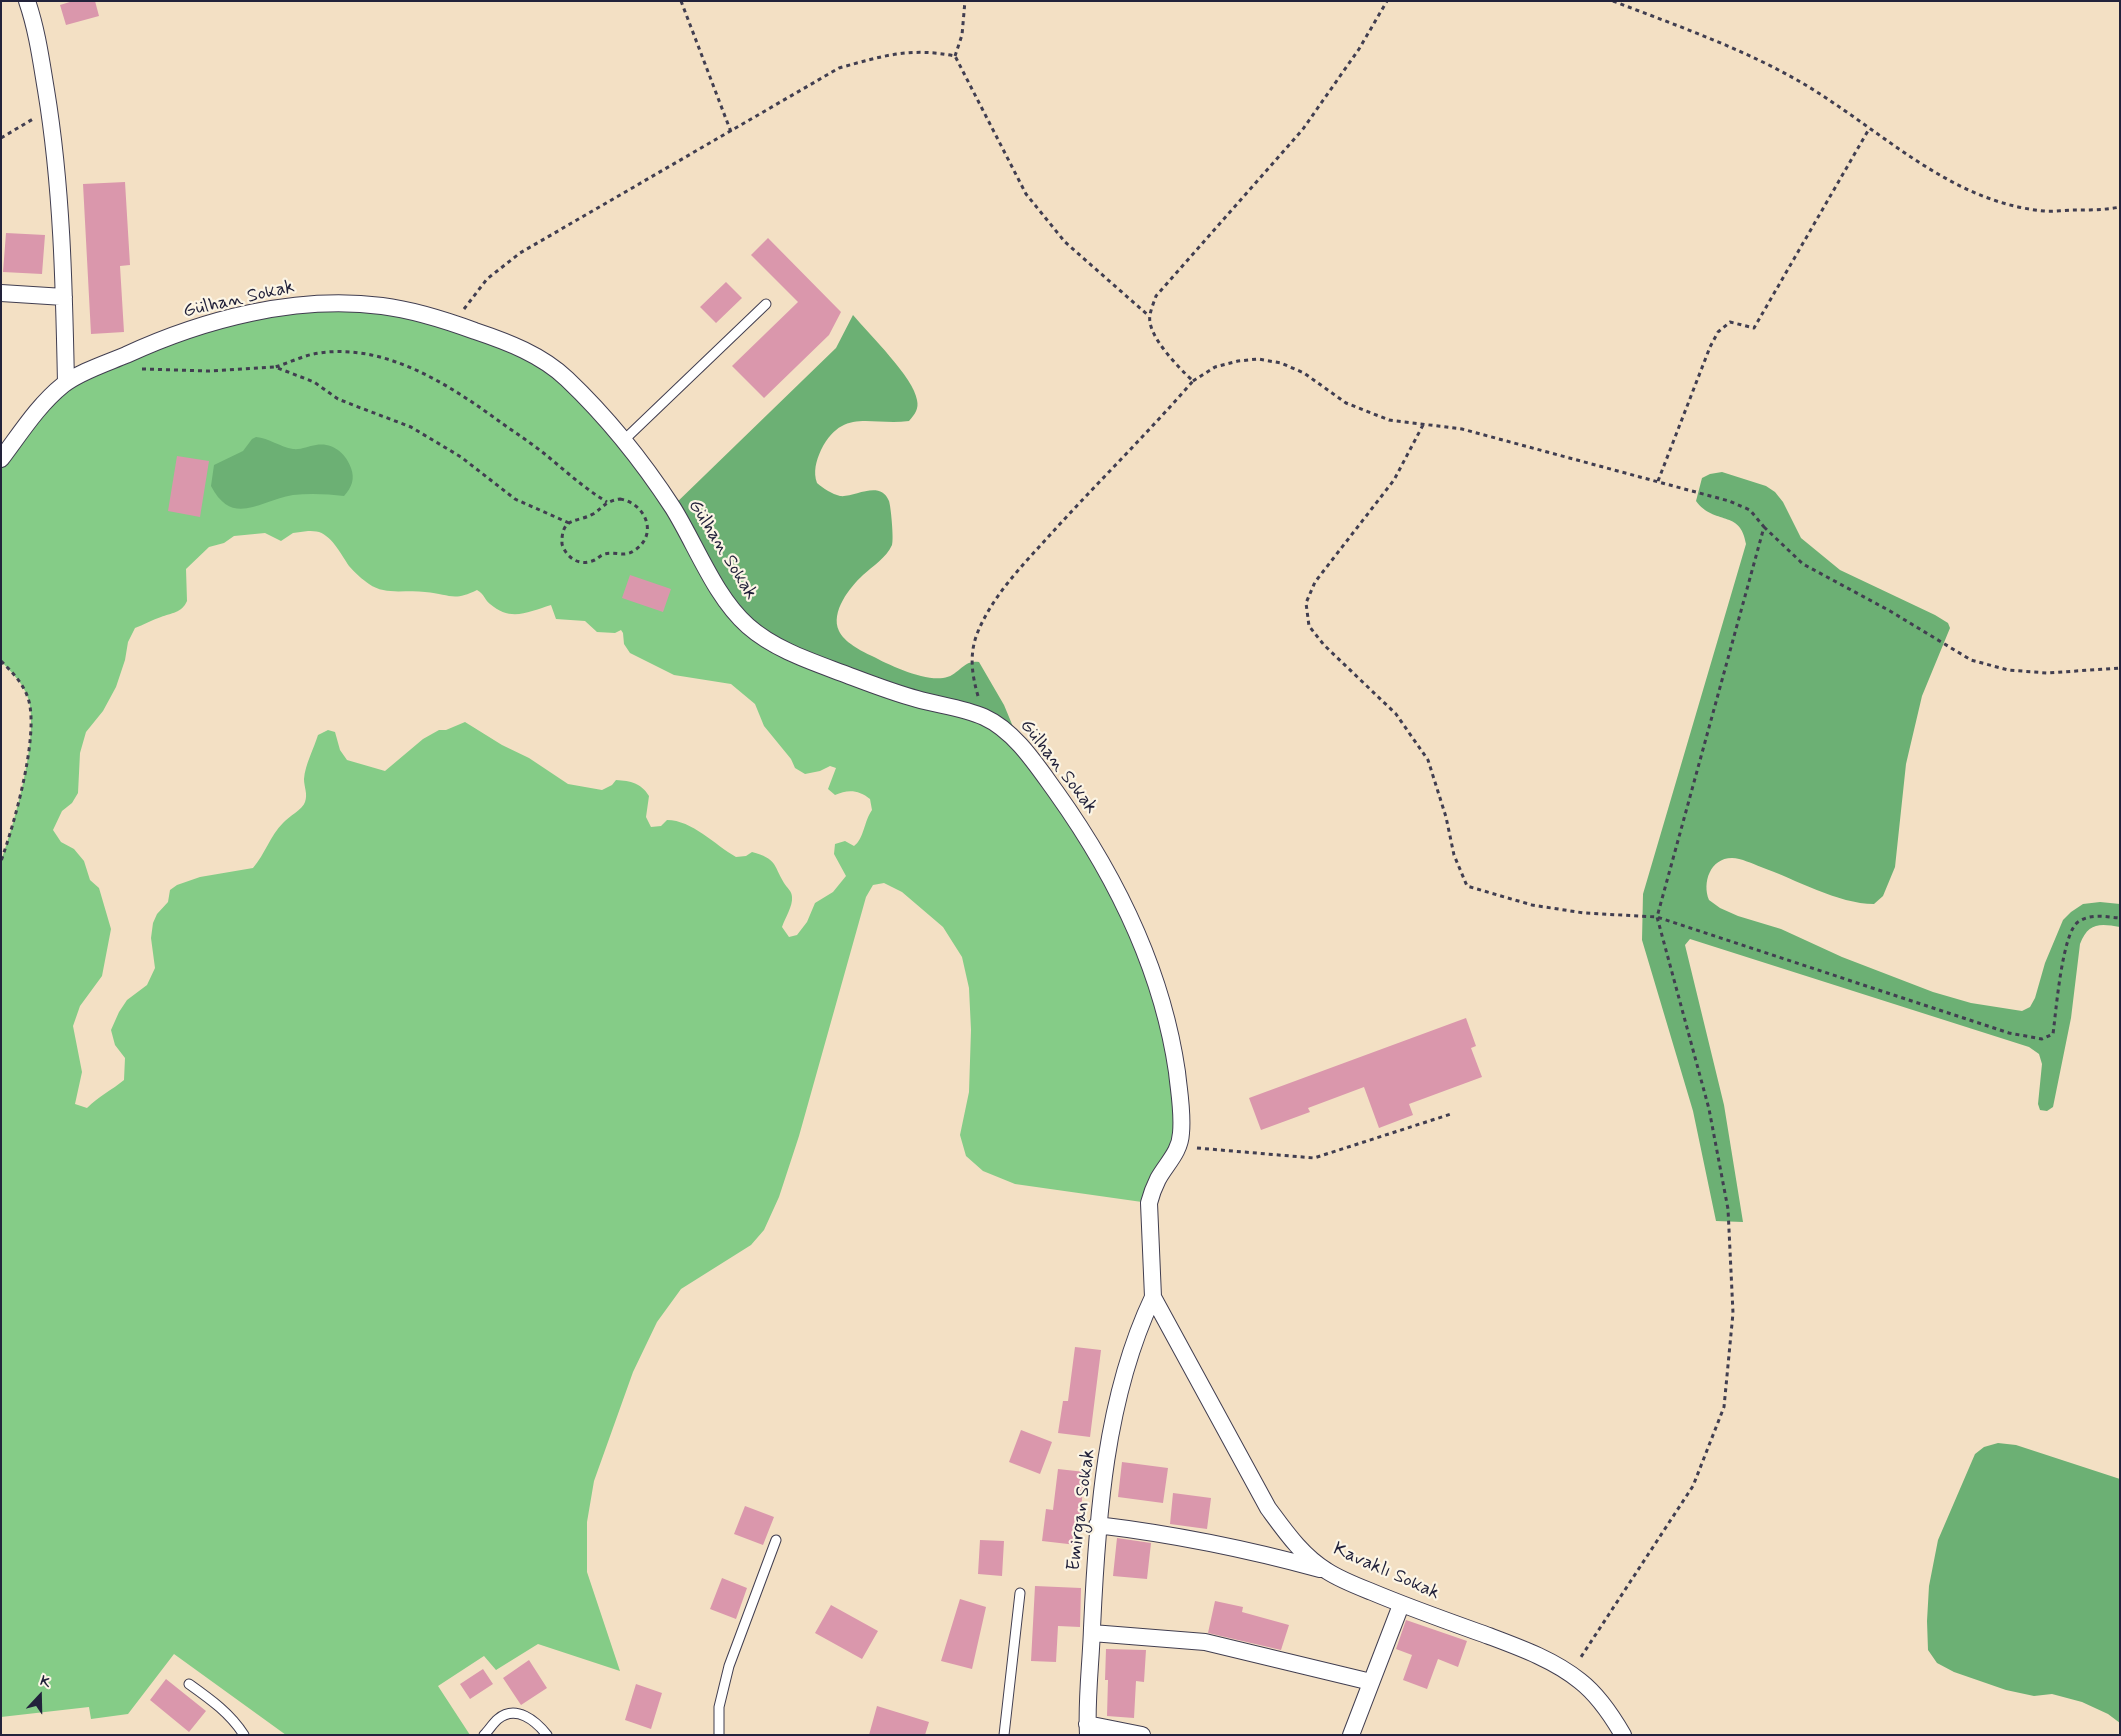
<!DOCTYPE html>
<html>
<head>
<meta charset="utf-8">
<style>
	body { margin:0 }
	#map { position:relative; width:2121px; height:1736px; overflow:hidden; background:#f3e0c4; font-family:Mynerve,sans-serif }
	canvas { display:block }
	.frame { position:absolute; inset:0; border:2px solid #22223b; pointer-events:none }
	.north { position:absolute; left:15px; top:1671px; width:50px; height:50px; -webkit-text-stroke:4px #fcf5e5; paint-order:stroke; rotate:21deg; font-size:14px; font-weight:700; line-height:20px; text-align:center; color:#22223b }
	.north::after { content:''; display:block; margin:auto; width:18px; height:22px; background:#22223b; clip-path:polygon(50% 0,100% 100%,50% 72%,0 100%) }
</style>
</head>
<body>
<div id="map">
<canvas width="2121" height="1736"></canvas>
<div class="frame"></div>
<div class="north">K</div>
</div>
<script>
const context = document.querySelector('canvas').getContext('2d');
context.lineJoin = 'round';
function fill(path, color) { context.fillStyle = color; context.fill(path, 'evenodd'); }
function strokePath(path, color, width, dash) { context.strokeStyle = color; context.lineWidth = width; context.lineCap = dash ? 'butt' : 'round'; context.setLineDash(dash || []); context.stroke(path); }
function drawText(font, color, halo, rows, align = 'center') {
  context.font = font + ' Mynerve,sans-serif'; context.lineWidth = 4.5; context.setLineDash([]); context.textBaseline = 'middle'; context.strokeStyle = halo; context.fillStyle = color; for (const [text, x, y, turn = 0] of rows) {
    context.save(); context.translate(x, y); context.rotate((+turn || 0) * Math.PI / 180); context.textAlign = isNaN(turn) ? turn : align; if (halo) context.strokeText(text, 0, 0); context.fillText(text, 0, 0); context.restore();
  }
}
const green = new Path2D(`
	M383,306L524,350L623,441L720,590L1001,727L1078,822L1162,998L1181,1138L1149,1203L1015,1184L983,1171L966,1156L960,1135L969,1092L971,1030L969,988L962,957L943,927L902,892L884,883L873,885L866,897L799,1136L779,1197L764,1230L751,1245L681,1289L657,1322L633,1372L594,1481L587,1522V1572L620,1671L538,1644L496,1670L484,1656L438,1686L470,1735H286L174,1654L128,1714L91,1719L89,1707L1,1717V861C14,825 40,734 28,698C23,683 12,673 1,661V459L66,383L264,310ZM308,531C311,531 316,531 319,532C333,537 342,556 349,566C354,572 363,580 369,584C386,596 407,589 425,592C450,594 453,602 477,590C485,595 484,599 490,604C511,622 528,612 551,605L556,619L585,621L597,632L615,633L621,630L623,633L624,644L630,653L674,675L731,684L755,704L764,726L791,759L795,768L805,774L820,771L830,766L836,768L828,789L835,795C848,789 859,790 870,799L872,810C864,821 864,839 854,846L845,841L835,844L834,854L846,876L833,892L815,903L807,922L797,935L789,937L782,927C785,918 793,906 792,897C792,891 787,888 784,883C773,864 777,859 752,852L746,856L736,857C715,845 692,820 667,820L661,826L651,827L646,817L649,796C641,783 631,781 616,780L612,785L602,790L568,784L529,758L502,745L465,722L446,730H439L423,739L385,771L347,760L340,750L335,732L328,730L318,735C314,748 305,765 304,779C304,787 308,794 305,802C303,809 288,817 283,823C270,836 265,854 253,868L200,877L177,885L170,890L168,902L157,914L153,923L151,938L155,968L147,985L127,1000L119,1012L111,1030L115,1045L125,1058L124,1080C112,1090 99,1096 87,1108L75,1104L82,1072L73,1026L80,1006L102,976L111,929L99,888L90,880L84,861L74,849L61,842L53,830L62,811L72,803L78,793L80,753L86,732L103,711L116,687L125,660L128,642L135,628C143,625 152,620 161,617C171,613 182,613 187,601L186,569L209,547L224,543L234,536L265,533L281,541L293,533Z`);
const forest = new Path2D(`
	M853,315C869,334 914,378 917,400C919,409 915,414 909,421C870,426 843,407 821,450C816,461 813,472 817,483C824,489 832,494 840,496C854,498 880,479 889,501C891,507 894,540 892,545C886,558 873,566 863,575C850,587 830,612 839,631C844,642 861,651 872,656C889,665 923,681 943,678C959,676 963,659 979,662L1004,705L1021,746L1001,727L914,698L750,628L672,507L836,348Z
	M256,437C269,438 280,447 293,449C301,450 308,446 316,445C332,442 346,453 351,468C355,479 352,487 344,496C328,494 310,493 293,495C260,500 233,528 211,486L214,465L243,451L252,439Z
	M1722,472L1766,486L1775,492L1783,502L1801,538L1840,570L1935,615L1948,623L1950,628L1922,696L1906,764L1895,867L1883,896L1874,904C1838,904 1795,879 1761,867C1753,864 1741,858 1732,858C1710,858 1702,883 1709,900L1720,908L1738,916L1781,929L1842,957L1933,992L1971,1003L2022,1011L2030,1007L2035,998L2045,963L2063,920L2071,912L2083,904L2100,902L2120,904V927C2099,923 2088,923 2080,944L2071,1018L2053,1107L2047,1111L2040,1110L2038,1104L2042,1064L2039,1054L2029,1047L1690,939L1685,945L1724,1105L1743,1222L1716,1221L1693,1111L1642,940L1643,894L1746,544C1741,509 1714,526 1696,501L1702,478L1710,474Z
	M1998,1443L2016,1445L2120,1479V1723L2108,1714L2082,1702L2052,1694L2034,1696L2006,1690L1954,1672L1937,1663L1928,1650L1927,1621L1929,1586L1938,1540L1975,1454L1984,1447Z`);
const building = new Path2D(`
	M73,1H95L99,16L66,25L60,5Z
	M125,182L130,265L120,266L124,332L91,334L83,184Z
	M6,233L45,235L42,274L3,272Z
	M768,238L841,312L829,335L764,398L732,366L798,302L751,255Z
	M726,282L742,298L716,323L700,307Z
	M177,456L209,461L200,517L168,511Z
	M630,575L671,589L663,612L622,598Z
	M1466,1018L1476,1046L1471,1048L1482,1077L1409,1104L1413,1115L1379,1128L1364,1087L1308,1108L1310,1112L1261,1130L1249,1098Z
	M1075,1347L1101,1350L1090,1437L1058,1433L1063,1401H1068Z
	M1021,1430L1052,1442L1040,1474L1009,1462Z
	M1122,1462L1168,1468L1163,1503L1118,1497Z
	M1058,1469L1085,1472L1077,1545L1042,1541L1046,1509L1053,1510Z
	M1173,1493L1211,1498L1207,1529L1170,1524Z
	M745,1506L774,1517L763,1545L734,1534Z
	M1117,1538L1151,1543L1147,1579L1113,1576Z
	M980,1540L1004,1541L1002,1576L978,1574Z
	M722,1578L747,1588L736,1619L710,1609Z
	M1035,1586L1081,1588L1080,1627L1058,1626L1056,1662L1031,1661Z
	M960,1599L986,1607L972,1669L941,1661Z
	M1215,1601L1243,1607L1242,1612L1289,1625L1281,1650L1208,1633Z
	M831,1605L878,1631L862,1659L815,1633Z
	M1406,1620L1467,1641L1458,1667L1438,1659L1427,1689L1403,1680L1412,1655L1396,1649Z
	M1106,1649L1146,1650L1144,1682L1136,1681L1134,1718L1107,1716L1108,1680H1105Z
	M529,1660L547,1688L521,1705L503,1678Z
	M483,1669L493,1684L470,1699L460,1684Z
	M166,1679L206,1711L189,1732L150,1700Z
	M636,1684L662,1693L651,1729L625,1720Z
	M877,1706L929,1722L925,1735H869Z`);
const path = new Path2D(`
	M681,1L731,132
	M1613,1C1675,25 1739,47 1797,80C1878,126 1947,202 2044,211C2054,212 2065,210 2075,210C2090,210 2105,210 2120,207
	M955,56L962,35L965,1
	M1,138L33,119
	M464,309L487,279L520,253L839,68C882,56 910,47 955,56L1026,194L1065,242L1149,316
	M142,369L209,371L275,367
	M1193,381L1215,367L1238,361L1258,359L1281,363L1304,373L1346,403L1389,420L1462,429L1729,501L1750,510L1764,527L1657,917L1709,1109L1728,1209L1733,1313L1724,1407L1693,1486L1579,1660
	M1423,425L1394,480L1315,582L1306,603L1309,626L1324,645L1396,714L1428,760L1446,817L1454,855L1467,886L1532,905L1584,913L1657,917L2009,1033L2042,1039L2053,1034C2056,1012 2062,933 2078,922C2091,913 2106,917 2120,918
	M1658,481L1710,347L1718,332L1730,322L1754,328L1869,129
	M620,499C645,503 659,534 635,550C625,558 615,551 605,554C600,555 597,560 592,561C578,566 566,557 562,544C561,516 577,523 593,514C604,507 605,501 620,499Z
	M569,523L515,499L461,457L411,427L353,405L338,399L314,382L275,367C289,363 304,355 319,353C387,343 451,386 503,424C520,436 537,447 552,460C570,475 587,490 607,502
	M1764,527L1803,564L1890,611L1971,660L2008,670L2047,673L2120,668
	M1,661C12,672 23,683 28,698C40,734 14,825 1,861
	M978,696C972,675 969,655 977,634C992,596 1022,566 1049,536C1096,484 1147,434 1193,381C1179,368 1146,335 1150,315C1151,309 1154,302 1156,296L1303,129L1359,49L1387,1
	M1197,1148L1314,1158L1451,1114`);
const lane = new Path2D(`
	M623,441L766,304
	M189,1684C210,1699 230,1713 244,1735
	M484,1735C489,1730 493,1723 498,1719C516,1704 536,1721 547,1735
	M719,1735V1707L729,1666L776,1540
	M1004,1735L1020,1593`);
const street = new Path2D(`
	M27,1C37,30 41,60 46,90C62,187 64,285 66,383
	M1,293L64,297
	M1,459C20,434 38,405 63,385C79,372 107,363 126,355C204,319 296,295 382,306C414,310 445,320 475,331C508,342 542,355 567,379C607,417 643,462 673,508C696,545 715,597 748,626C774,649 810,661 842,673C866,682 891,692 917,699C938,705 964,708 984,717C1015,731 1037,766 1056,792C1116,876 1162,969 1177,1072C1179,1092 1183,1112 1181,1133C1180,1152 1167,1163 1158,1179C1154,1187 1151,1195 1149,1203L1153,1297L1268,1508C1285,1531 1302,1556 1327,1571C1341,1580 1357,1586 1372,1592C1410,1608 1450,1622 1489,1636C1521,1648 1554,1660 1580,1681C1598,1695 1612,1716 1623,1735
	M1097,1525C1172,1534 1247,1549 1320,1569
	M1092,1633L1205,1642L1371,1682
	M1087,1724L1142,1735
	M1088,1735C1086,1699 1091,1663 1092,1628C1097,1518 1105,1398 1153,1297
	M1351,1735L1401,1605`);
const streetNames = [
	["Gülhan Sokak",239,300,-13],
	["Gülhan Sokak",722,550,58],
	["Gülhan Sokak",1058,767,52],
	["Emirgan Sokak",1082,1510,-83],
	["Kavaklı Sokak",1386,1572,24]
];
fill(green, '#85cc87');
fill(forest, '#6cb074');
fill(building, '#da97ac');
strokePath(lane, '#413e50', 11);
strokePath(street, '#413e50', 18);
strokePath(path, '#413e50', 3, [4, 4]);
strokePath(lane, '#fff', 9);
strokePath(street, '#fff', 16);
drawText('19px', '#22223b', '#fcf5e5', streetNames);
</script>
</body>
</html>
